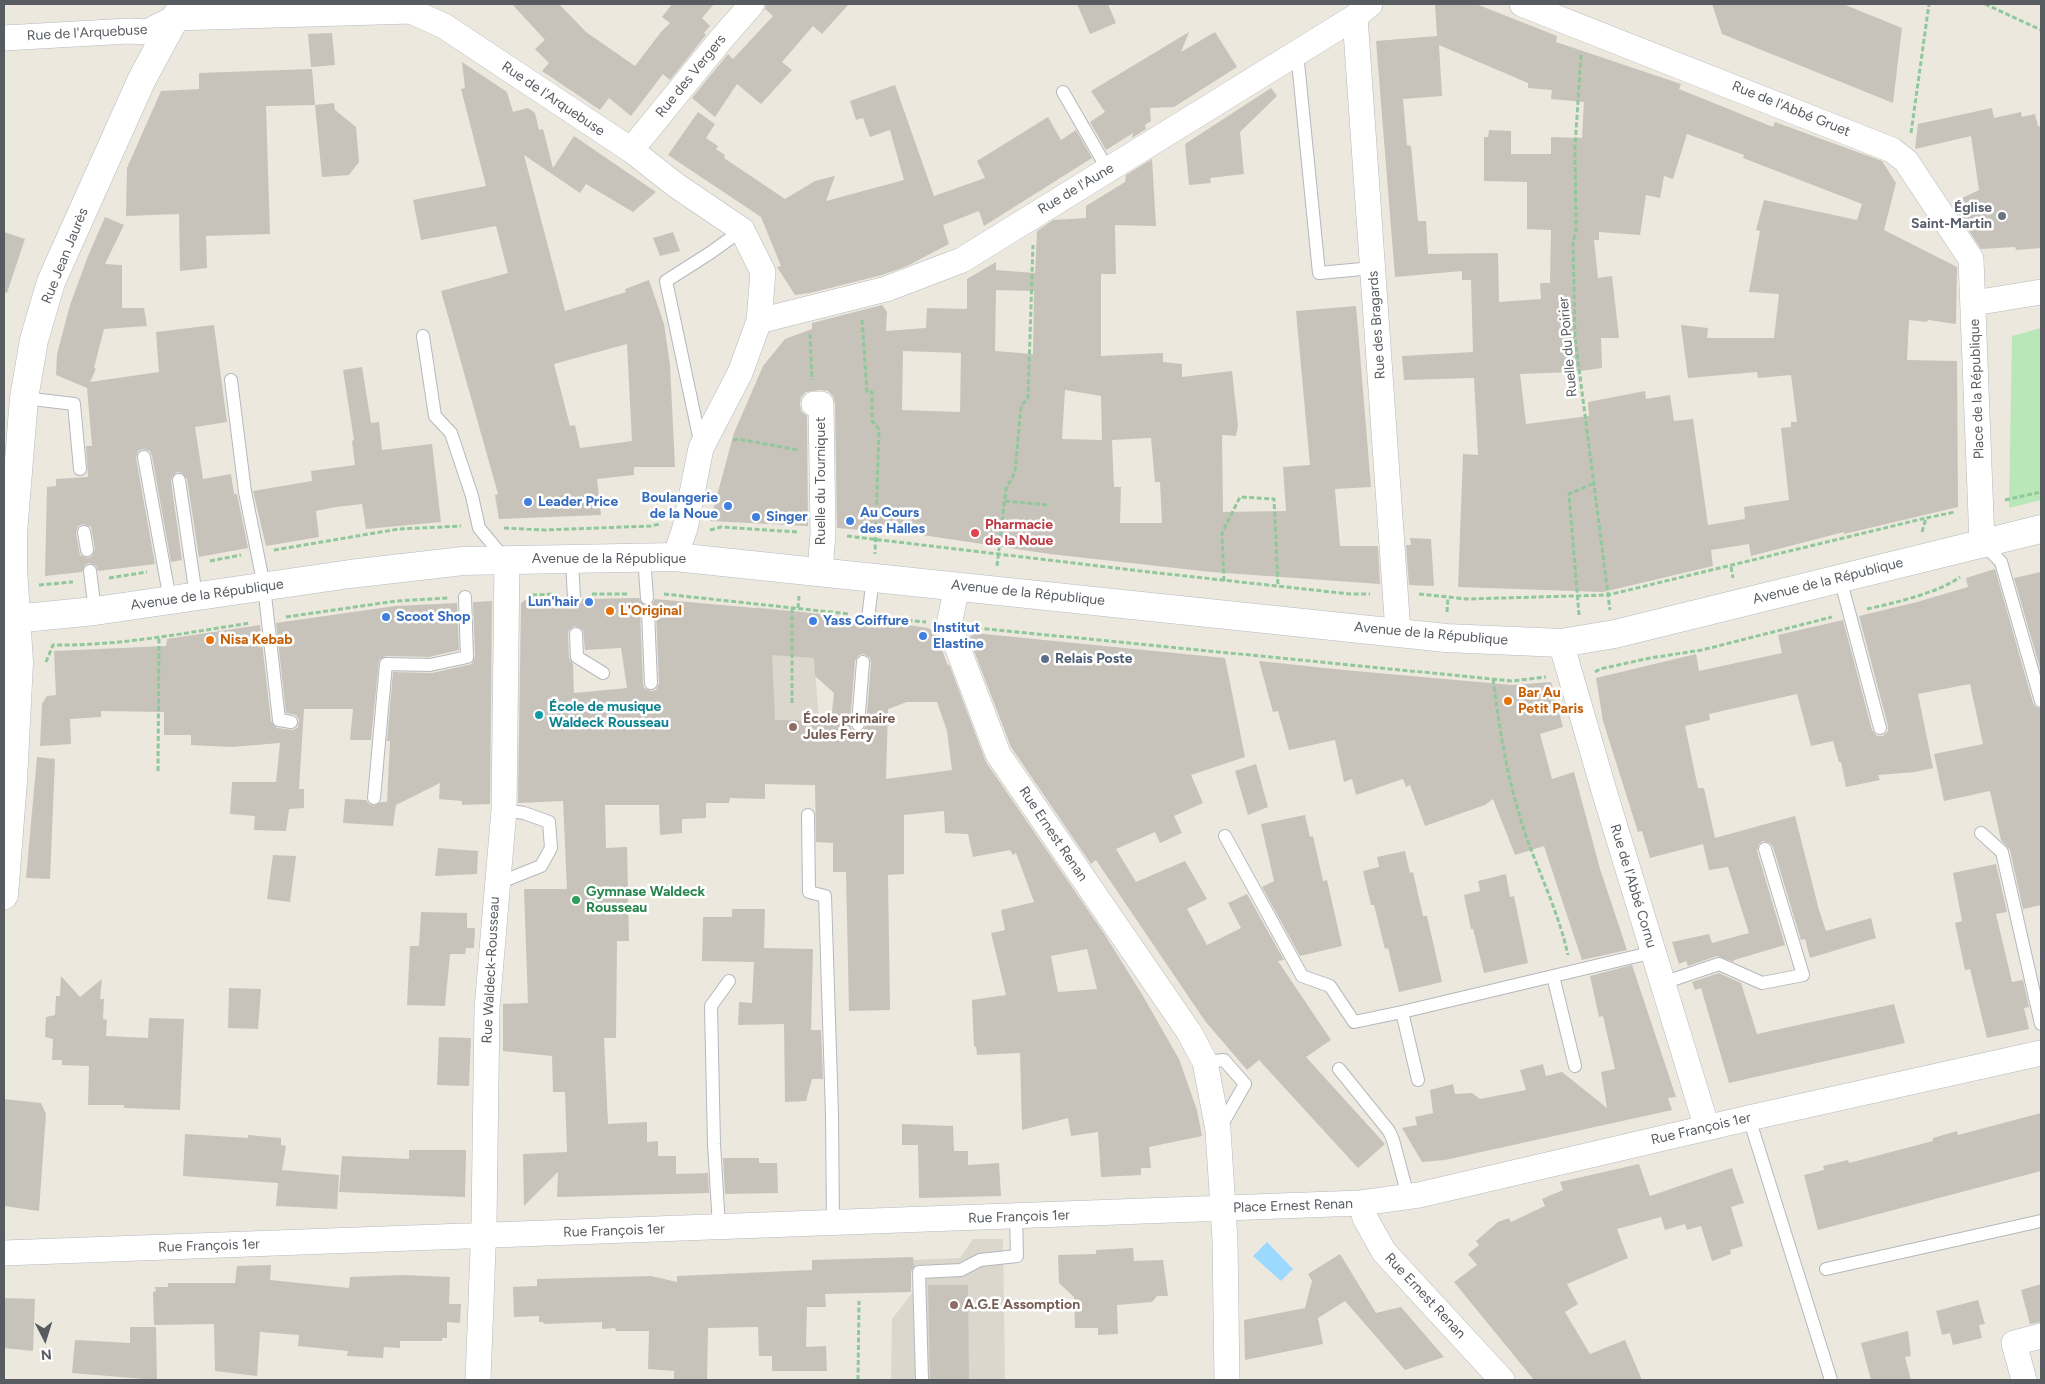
<!DOCTYPE html>
<html>
<head>
<meta charset="utf-8">
<style>
	body { margin:0 }
	#map { position:relative; width:2045px; height:1384px; overflow:hidden; background:#ece8de; font-family:Figtree,sans-serif }
	canvas { display:block }
	.frame { position:absolute; inset:0; border:5px solid #575c61; pointer-events:none }
	.north { position:absolute; left:20px; top:1314px; width:50px; height:50px; -webkit-text-stroke:4px #fff; paint-order:stroke; rotate:175deg; font-size:14px; font-weight:700; line-height:20px; text-align:center; color:#575c61 }
	.north::after { content:''; display:block; margin:auto; width:18px; height:22px; background:#575c61; clip-path:polygon(50% 0,100% 100%,50% 72%,0 100%) }
</style>
</head>
<body>
<div id="map">
<canvas width="2045" height="1384"></canvas>
<div class="frame"></div>
<div class="north">N</div>
</div>
<script>
const context = document.querySelector('canvas').getContext('2d');
context.lineJoin = 'round';
function fill(path, color) { context.fillStyle = color; context.fill(path, 'evenodd'); }
function strokePath(path, color, width, dash) { context.strokeStyle = color; context.lineWidth = width; context.lineCap = dash ? 'butt' : 'round'; context.setLineDash(dash || []); context.stroke(path); }
function drawText(font, color, halo, rows, align = 'center') {
  context.font = font + ' Figtree,sans-serif'; context.lineWidth = 5; context.setLineDash([]); context.textBaseline = 'middle'; context.strokeStyle = halo; context.fillStyle = color; for (const [text, x, y, turn = 0] of rows) {
    context.save(); context.translate(x, y); context.rotate((+turn || 0) * Math.PI / 180); context.textAlign = isNaN(turn) ? turn : align; if (halo) context.strokeText(text, 0, 0); context.fillText(text, 0, 0); context.restore();
  }
}
const education = new Path2D(`
	M756,607L806,612L802,657L814,658L819,721L818,785L765,784L767,714L755,662Z
	M973,1239H1003L1005,1380H891L892,1319L914,1291L913,1260L960,1258Z`);
const green = new Path2D(`
	M2041,328V500L2009,508L2012,336Z`);
const water = new Path2D(`
	M1267,1242L1293,1269L1281,1281L1253,1256Z`);
const building = new Path2D(`
	M512,4H559L586,32L635,66L661,32L670,23L662,17L672,4H714L702,18L710,26L704,33L706,35L670,80L663,74L631,116L609,98L600,110L542,71L549,63L535,49L545,40Z
	M766,4H849L822,34L813,26L782,62L792,70L761,104L737,84L715,117L692,98L728,54L733,59L773,16L765,9Z
	M1077,4H1108L1116,23L1090,34Z
	M1435,4H1476L1557,36L1556,42L1681,84L1679,89L1773,127L1775,122L1882,161L1896,183L1884,230L1957,267L1956,324L1928,320L1927,322L1909,320L1907,360L1957,361L1958,507L1844,534V532L1751,556L1749,544L1711,550L1713,566L1603,592L1458,587L1463,454L1478,455L1474,378L1404,380L1402,356L1473,352L1471,280H1462V271L1395,277L1376,41L1437,36ZM1439,45L1528,83V88L1552,90L1551,99L1584,102L1582,138L1551,137V154H1511V131L1489,130L1488,137H1484V181L1527,182V229L1551,230L1550,283H1540L1541,299L1499,302L1498,253L1428,254L1426,221H1418L1411,146L1407,145L1403,99L1442,96ZM1687,134L1744,155L1743,158L1862,204L1857,220L1764,200L1756,230L1760,231L1749,292L1779,294L1774,338H1707L1708,328L1681,325L1688,378L1757,372L1758,378L1791,375L1797,422H1791V427L1781,428L1789,500L1744,507L1745,519L1708,525L1693,419L1674,421L1670,395L1646,399L1645,391L1588,402L1589,416L1526,424L1520,374L1573,372L1602,368L1601,338H1619L1612,276L1598,278L1594,240H1599V232L1640,235L1646,195L1660,198L1664,176L1673,179Z
	M1712,4H1843L1902,28L1893,103L1722,34Z
	M1189,32L1181,52L1215,32L1237,67L1174,107L1150,108L1151,121L1145,125L1146,129L1132,138L1133,133L1106,150L1090,122L1105,112L1091,91Z
	M332,33L335,65L311,67L308,34Z
	M462,62L507,92L513,112L528,108L535,113L539,130L543,129L553,168L574,136L656,192L633,212L586,184L580,193L524,155L565,311L626,292L625,289L649,280L664,324L670,365L675,467H634V475L597,479L601,515L499,519L495,495L498,494L441,291L508,273L496,226L421,240L413,200L486,186L461,89L465,88ZM627,344L632,441L580,448L575,425L570,426L554,364Z
	M312,69L315,105L266,106L270,234L206,236L207,268L180,271L179,214L126,216L127,168L161,91L199,89V73Z
	M895,85L934,196L985,178L977,161L1048,117L1061,140L1076,130L1092,158L984,226L979,211L943,225L949,244L907,266L882,275L810,293L795,295L777,267L781,266L761,217L668,155L698,112L715,124L706,138L718,146L716,149L725,155L724,158L785,199L815,181L835,176L826,201L904,180L890,130L870,137L863,118L856,120L850,101Z
	M1271,88L1277,96L1240,132L1244,174L1210,178L1211,183L1189,185L1185,144Z
	M334,103L335,110L356,127L359,162L349,175L322,177L315,105Z
	M1992,108L1994,118L2021,112L2022,117L2035,114L2038,126L2041,127V248L2016,250L2015,247L1981,249L1956,211L1958,200L1979,190L1971,136L1915,149L1918,124Z
	M1152,159L1156,226L1115,225L1116,274H1101V356L1163,353V362L1182,364V377L1232,371L1238,426L1236,436L1222,435L1223,512L1286,511L1283,467L1310,465L1296,311L1356,306L1371,487L1335,489L1340,546H1378L1380,584L1211,572L1050,554L922,535L837,528L835,404L833,396L828,391L821,390L806,392L801,397L800,404L801,411L807,416L808,526L710,521L734,433L763,366L785,339L812,329V323L882,305L887,312L886,331L926,328L927,308L967,309V279L996,262V270L1035,273L1037,231L1053,220L1086,218V206L1125,182L1126,175ZM996,290L1034,291L1033,354L995,351ZM903,351L961,353L960,412L902,410ZM1065,390L1101,396L1102,440L1062,439ZM1151,438L1155,482H1160L1162,523H1120L1121,487H1114L1112,440Z
	M105,217L124,225L105,264L122,265V308H144L147,326L104,329L94,368L96,369L90,382L159,372L156,332L214,325L227,422L195,427L200,459L203,479L231,474L234,494H237L248,548L199,557L187,479L182,473L177,472L172,477L171,481L182,560L171,562L152,456L150,451L143,449L138,451L136,458L155,564L98,571L96,566L89,563L85,565L82,572L45,576L47,487L56,486V479L88,477L86,446H92L87,388L56,375L57,354L70,305L88,256ZM83,524L91,527L95,549L92,556L88,558L80,555L76,533L78,526Z
	M4,232L25,239L7,293L4,292Z
	M673,232L680,251L660,256L653,238Z
	M362,367L371,423L379,422L382,450L432,444L441,522L366,529L362,504L336,507L316,511L319,537L266,546L253,491L312,481L311,471L355,465L352,441L354,440L343,370Z
	M1410,538L1431,539L1434,586L1409,585L1406,545H1411Z
	M1995,569L2033,703L2036,707L2041,709V905L2023,909L2010,850L2001,840L1990,791L1944,801L1934,754L1983,744L1970,684L1918,694L1933,768L1915,772L1878,775L1880,780L1846,787L1841,762H1839L1833,741L1811,746L1797,694L1709,714L1710,720L1685,726L1698,788H1704L1715,838L1795,816L1819,910L1826,931L1871,918L1876,938L1810,958L1805,939L1801,940L1773,847L1770,843L1763,841L1759,844L1757,851L1785,945L1734,960V962L1717,956L1688,966L1686,961L1679,964L1672,942L1709,934L1712,943L1749,933L1728,867L1709,870L1703,844L1650,858L1642,831L1638,832L1603,721L1596,678L1696,654L1699,671L1782,653L1778,635L1843,620L1872,730L1877,736H1883L1888,731V726L1859,616L1917,602L1968,587L1966,578Z
	M2041,572V672L2014,578Z
	M639,598L644,605L640,612L643,683L644,688L651,691L656,690L659,683L656,612L651,605L655,599L822,614L860,618L861,623L867,627L872,626L876,620L928,628L933,631L937,636L948,666L949,664L986,762L1105,935L1143,996L1179,1059L1197,1110L1202,1136L1149,1147L1151,1168H1141V1175L1101,1177L1098,1132L1071,1136L1068,1118L1022,1130L1020,1053L977,1055L976,1046L974,1047L972,1000L1006,995L991,933L1005,930L1001,910L1034,902L1016,853L1013,855L1010,850L973,857L968,834L945,833L944,811L904,815V874L888,875L890,1010L849,1011L846,872H833V843L816,842L815,785L765,784V799L730,798L729,803H706V818L682,819V833L660,835L659,805H605L606,848L627,847L629,941H617L616,1038H604L608,1124L647,1122V1142L658,1141V1156H676V1174L708,1173L709,1193L557,1197L558,1172L524,1206L523,1154L567,1152L565,1092H553L552,1056L503,1051V1004L528,1003L524,889H567L563,801L518,803L521,603L525,600L566,599L567,604L574,607L579,606L582,599ZM575,626L583,630L585,650L621,648L627,688L574,693L573,664L569,658L568,634L569,630ZM864,654L870,658L871,663L866,725L862,731L857,732L851,728L850,723L855,661L859,655ZM772,655L814,658L815,676L834,693L831,721L775,720ZM907,702H937L947,731L952,770L886,779L888,709ZM1087,949L1097,989L1058,992L1051,956Z
	M492,601L490,804L462,805V801L439,799L440,783L396,805L393,826L343,823L345,799L366,800L369,804L374,806L381,802H387L390,741H387L393,672L432,673L472,664L475,657L473,602Z
	M457,603L459,650L429,657L386,656L379,660L371,740H350L353,709H304L299,789H304V808L289,809L286,831L254,830L255,816L230,814L232,782H276L280,743L231,747L191,745V735H164V712L101,711V717L70,719L71,744L40,746L42,704L47,696L56,695L54,651L166,646L167,639L260,625L271,721L277,728L293,730L298,727L299,720L296,715L286,713L276,623L395,606Z
	M974,633L1225,658L1245,757L1191,775L1203,803L1174,816L1182,833L1160,843L1155,832L1116,849L1136,882L1185,861L1207,899L1187,909L1207,945L1241,928L1228,903L1247,894L1284,960L1278,961L1331,1040L1306,1057L1385,1144L1358,1168L1259,1060L1247,1070L1205,1021L1096,860L1091,864L1011,747L969,638Z
	M1259,661L1344,670L1512,685L1551,682L1563,727L1540,734L1552,779L1574,772L1600,869L1627,950L1582,960L1544,846L1515,855L1493,799L1485,805L1425,826L1410,785L1406,787L1403,779L1356,795L1352,779L1344,782L1335,740L1289,750L1278,711L1273,712Z
	M37,757L55,759L50,879L26,878Z
	M1256,764L1268,807L1248,815L1235,771Z
	M1305,815L1310,837L1313,836L1323,881L1327,880L1342,946L1300,956L1262,887L1274,881L1261,824Z
	M438,848L478,851L477,874L435,876Z
	M1405,851L1410,873L1413,872L1423,916H1427L1442,982L1399,992L1388,948L1385,949L1374,905H1371L1363,871L1379,867L1377,857Z
	M273,855L296,856L290,902L267,899Z
	M1996,864L2007,912L1996,914L2012,982L2023,980L2029,1007L2024,1008L2029,1029L1987,1038L1970,969L1965,970L1955,923L1962,921L1953,873Z
	M1506,874L1510,897L1514,896L1528,963L1484,973L1473,929H1471L1464,895L1480,891L1478,881Z
	M732,909H765L764,948L813,949L811,1030H821L823,1079H812L806,1101L785,1102L784,1024L738,1025L739,1002L752,1003L754,962L702,961L703,917H732Z
	M421,912L467,913V928H475L474,948H466L465,954H450L445,1006L407,1005L410,946H419Z
	M1632,965L1676,1097L1668,1098L1672,1110L1445,1160L1422,1162L1402,1128L1417,1125L1415,1117L1433,1113L1430,1090L1453,1084L1455,1094L1472,1093L1480,1099L1526,1090L1520,1070L1543,1064L1546,1076L1562,1072L1607,1108L1601,1072L1615,1069L1603,1016L1599,1017L1590,976Z
	M1719,973L1741,983L1757,1034L1894,1004L1905,1043L1729,1083L1701,988L1695,990L1692,982Z
	M61,976L80,997L102,979L100,999H104L103,1019L107,1020L106,1036L148,1038L149,1018L184,1019L180,1110L124,1108V1105H88L89,1066L62,1065V1060H52L53,1039L45,1037L46,1017L55,1015L56,996H60Z
	M229,988L261,989L258,1029L228,1028Z
	M439,1037L471,1038L469,1086L437,1085Z
	M4,1099L41,1103L46,1114L39,1211L4,1206Z
	M2041,1113V1171L1818,1230L1804,1175L1824,1170L1823,1166L1848,1160L1849,1163L1933,1141V1138L1957,1131L1958,1135Z
	M902,1124L953,1126L954,1151H968V1165L999,1163L1001,1196L919,1198L918,1145H902Z
	M185,1134L248,1138V1135L281,1138V1145L286,1146L282,1170L339,1175L337,1209L276,1206L278,1183L183,1176Z
	M409,1150H466L465,1197L339,1192L342,1156L409,1159Z
	M723,1158H759V1163H777L778,1193L725,1194Z
	M1639,1164L1650,1196L1732,1168L1744,1203L1731,1207L1743,1246L1730,1250L1731,1254L1712,1261L1701,1226L1687,1230L1685,1224L1665,1230L1661,1217L1617,1229L1628,1258L1567,1284L1578,1304L1565,1312L1590,1354L1625,1340L1642,1380H1534L1454,1282L1477,1265L1468,1254L1479,1245L1476,1241L1498,1222L1509,1218L1511,1222L1545,1206L1542,1199L1563,1190L1560,1182Z
	M1133,1248L1134,1261L1163,1260L1168,1296H1157L1152,1302L1117,1305L1118,1334L1098,1335V1328H1075L1074,1297L1059,1283L1058,1255L1096,1254V1250Z
	M1340,1254L1376,1313L1401,1307L1444,1357L1405,1370L1345,1301L1318,1318L1323,1344L1245,1360L1244,1320L1305,1308L1312,1281L1308,1274Z
	M913,1257L914,1266L911,1272V1292L825,1294L826,1307H807L806,1347L826,1346L827,1371H772V1356H759L758,1327L708,1328L707,1380H674V1371L648,1369L649,1331H616L615,1328L602,1329V1322L544,1324L543,1322H539V1316L514,1317L513,1287L537,1286V1279L651,1276L677,1282V1276L812,1270V1260Z
	M271,1265L270,1280L349,1288L350,1277L402,1275L450,1277L449,1304H461L460,1323L447,1322V1338H442V1341H400V1348L384,1347L383,1358L347,1356L348,1351L298,1346L299,1335L260,1332L257,1376L215,1371L214,1324L154,1325L153,1292L156,1291L155,1287H168V1283H235L237,1266Z
	M2041,1284V1322L2030,1324L2021,1290Z
	M928,1285H968L969,1380H930Z
	M4,1298L35,1299L33,1351L4,1348Z
	M1978,1300L1985,1324L1979,1325L1982,1338L1953,1345L1950,1333L1942,1335L1936,1311Z
	M130,1327H156L157,1380L72,1373L75,1340L130,1343Z
	M1908,1331L1911,1356L1905,1357L1911,1380H1871L1861,1343Z`);
const path = new Path2D(`
	M1985,4L2041,30
	M1581,55L1575,147L1576,231L1573,242L1575,337L1610,610
	M1911,133L1929,4
	M862,320L867,392H872V421L879,429L875,554
	M810,334L812,380
	M733,440L738,439L798,450
	M2005,500L2041,492
	M1005,501L1047,505
	M504,528L544,530L651,526L660,524
	M710,530L721,527L798,532
	M1922,532L1926,518L1955,512
	M847,536L1149,572L1350,594H1370
	M274,550L399,529L461,526
	M210,561L241,555
	M997,566L1006,489L1015,472L1021,406L1028,398L1033,245
	M1731,567L1733,578
	M109,578L147,572
	M1224,581L1222,533L1240,497L1274,499L1278,586
	M39,585L73,582
	M592,594H628
	M664,594L849,614
	M1419,594L1467,599L1608,595L1926,518
	M532,595L555,594
	M798,608L799,596
	M1867,609C1894,603 1938,593 1960,577
	M1447,612L1448,598
	M1579,615L1569,494L1594,483
	M286,617L396,601L448,598
	M885,618L926,622
	M977,628L1512,681L1546,677
	M46,662L53,645C119,646 185,633 250,623
	M1595,672L1600,669L1650,658L1702,650L1832,617
	M1493,679C1500,734 1508,783 1526,836C1540,875 1559,914 1568,955
	M792,703V607
	M158,771L159,637
	M858,1380L859,1301`);
const service = new Path2D(`
	M1297,52L1319,273L1373,268
	M1063,92L1108,170
	M423,336L435,416L451,433L472,496L479,528L505,559
	M231,380L245,492L264,586L279,720L291,722
	M24,398L74,404L80,469
	M701,446L666,281L710,253L742,230
	M144,457L170,600
	M179,480L196,596
	M84,532L87,550
	M1982,543L2001,562L2041,701
	M644,557L647,598
	M572,559L574,599
	M90,571L95,611
	M1840,578L1880,728
	M648,612L651,683
	M868,619L873,577
	M576,634L577,657L603,673
	M858,724L863,662
	M374,798L386,664L430,665L467,657L465,597
	M808,815L809,892L825,896L832,1114L833,1224
	M1981,833L2002,852L2041,1024
	M1225,836L1302,976L1330,986L1354,1022L1402,1012
	M496,884L541,866L551,848L549,822L524,813L504,810
	M1553,976L1575,1066
	M1663,983L1719,964L1762,983L1803,975L1765,849
	M1205,1062L1224,1060L1245,1084L1220,1128
	M1339,1069L1389,1131L1393,1140L1408,1196
	M1418,1080L1402,1012L1654,952
	M1749,1118L1831,1380
	M719,1227L714,1144L711,1006L729,981
	M1826,1269L2041,1221
	M922,1380L919,1272L961,1270L980,1260L1017,1256L1016,1217`);
const minor = new Path2D(`
	M1522,4L1892,150L1906,161L1971,259L1982,543
	M1355,17L1398,632
	M4,38L129,31L147,32L175,18L411,11L444,26L631,150L677,186L742,230L763,272L759,321L740,373L701,448L685,528L675,557
	M631,150L723,37L752,4
	M1974,303L2041,292
	M759,321L886,289L962,260L1355,17L1370,4
	M814,404H821L823,534L820,571
	M957,586L949,625L998,754L1189,1032L1205,1062L1218,1130L1225,1240L1227,1380
	M1561,643L1605,794L1707,1128
	M1361,1203L1365,1218L1384,1252L1502,1380
	M4,1253L1361,1203L1419,1195L1749,1118L2041,1053
	M478,1380L484,1223L487,1008L504,810L507,561
	M2024,1380L2014,1343L2041,1336`);
const secondary = new Path2D(`
	M4,620L95,611L350,574L463,561L675,557L1446,638L1561,643L1615,634L2041,529
	M4,895L13,781L19,662L13,568V533L24,398L34,340L51,282L142,79L175,18L185,4`);
const markers = [
	[2002,216,5,"#6b7280"],
	[528,502,5,"#3f7fe0"],
	[728,506,5,"#3f7fe0"],
	[756,517,5,"#3f7fe0"],
	[850,521,5,"#3f7fe0"],
	[975,533,5,"#e0444e"],
	[589,602,5,"#3f7fe0"],
	[610,611,5,"#e8710a"],
	[386,617,5,"#3f7fe0"],
	[813,621,5,"#3f7fe0"],
	[923,636,5,"#3f7fe0"],
	[210,640,5,"#e8710a"],
	[1045,659,5,"#5c6f8a"],
	[1508,701,5,"#e8710a"],
	[539,715,5,"#0f9aa8"],
	[793,727,5,"#8d6e63"],
	[576,900,5,"#2e9e5b"],
	[954,1305,5,"#8d6e63"]
];
const streetNames = [
	["Rue de l'Arquebuse",87,33,-3],
	["Rue des Vergers",691,76,-51],
	["Rue de l'Arquebuse",553,99,34],
	["Rue de l'Abbé Gruet",1791,109,22],
	["Rue de l'Aune",1076,189,-31],
	["Rue Jean Jaurès",65,256,-68],
	["Rue des Bragards",1377,325,-94],
	["Ruelle du Poirier",1568,347,-95],
	["Place de la République",1977,389,-92],
	["Ruelle du Tourniquet",821,481,-90],
	["Avenue de la République",609,559],
	["Avenue de la République",1828,581,-14],
	["Avenue de la République",1028,593,6],
	["Avenue de la République",207,595,-8],
	["Avenue de la République",1431,634,5],
	["Rue Ernest Renan",1053,834,56],
	["Rue de l'Abbé Cornu",1633,886,73],
	["Rue Waldeck-Rousseau",491,970,-87],
	["Rue François 1er",1701,1129,-13],
	["Place Ernest Renan",1293,1206,-2],
	["Rue François 1er",1019,1217,-2],
	["Rue François 1er",614,1231,-2],
	["Rue François 1er",209,1246,-2],
	["Rue Ernest Renan",1425,1296,47]
];
const worshipNames = [
	["Église",1992,208],
	["Saint-Martin",1992,224]
];
const shopNames = [
	["Boulangerie",718,498,"right"],
	["de la Noue",718,514,"right"],
	["Leader Price",538,502],
	["Au Cours",860,513],
	["des Halles",860,529],
	["Singer",766,517],
	["Lun'hair",579,602,"right"],
	["Scoot Shop",396,617],
	["Yass Coiffure",823,621],
	["Institut",933,628],
	["Elastine",933,644]
];
const healthNames = [
	["Pharmacie",985,525],
	["de la Noue",985,541]
];
const foodNames = [
	["L'Original",620,611],
	["Nisa Kebab",220,640],
	["Bar Au",1518,693],
	["Petit Paris",1518,709]
];
const serviceNames = [
	["Relais Poste",1055,659]
];
const cultureNames = [
	["École de musique",549,707],
	["Waldeck Rousseau",549,723]
];
const educationNames = [
	["École primaire",803,719],
	["Jules Ferry",803,735],
	["A.G.E Assomption",964,1305]
];
const leisureNames = [
	["Gymnase Waldeck",586,892],
	["Rousseau",586,908]
];
fill(education, '#dcd7cd');
fill(green, '#bae7b7');
fill(water, '#9bd9ff');
fill(building, '#c7c3bb');
strokePath(service, '#b4b8bd', 14);
strokePath(minor, '#b4b8bd', 26);
strokePath(secondary, '#b4b9bf', 29);
strokePath(path, '#90c89c', 3, [5, 2.5]);
strokePath(service, '#fff', 12);
strokePath(minor, '#fff', 25);
strokePath(secondary, '#fff', 28);
for (const [x, y, r, color] of markers) { const dot = new Path2D(); dot.arc(x, y, r, 0, 2 * Math.PI); context.fillStyle = color; context.fill(dot); strokePath(dot, '#fff', 2); }
drawText('14px', '#575c61', '#fff', streetNames);
drawText('bold 14px', '#5b616d', '#fff', worshipNames, 'right');
drawText('bold 14px', '#366cbe', '#fff', shopNames, 'left');
drawText('bold 14px', '#be3a42', '#fff', healthNames, 'left');
drawText('bold 14px', '#c56008', '#fff', foodNames, 'left');
drawText('bold 14px', '#4e5e75', '#fff', serviceNames, 'left');
drawText('bold 14px', '#0d838f', '#fff', cultureNames, 'left');
drawText('bold 14px', '#785e54', '#fff', educationNames, 'left');
drawText('bold 14px', '#27864d', '#fff', leisureNames, 'left');
</script>
</body>
</html>
